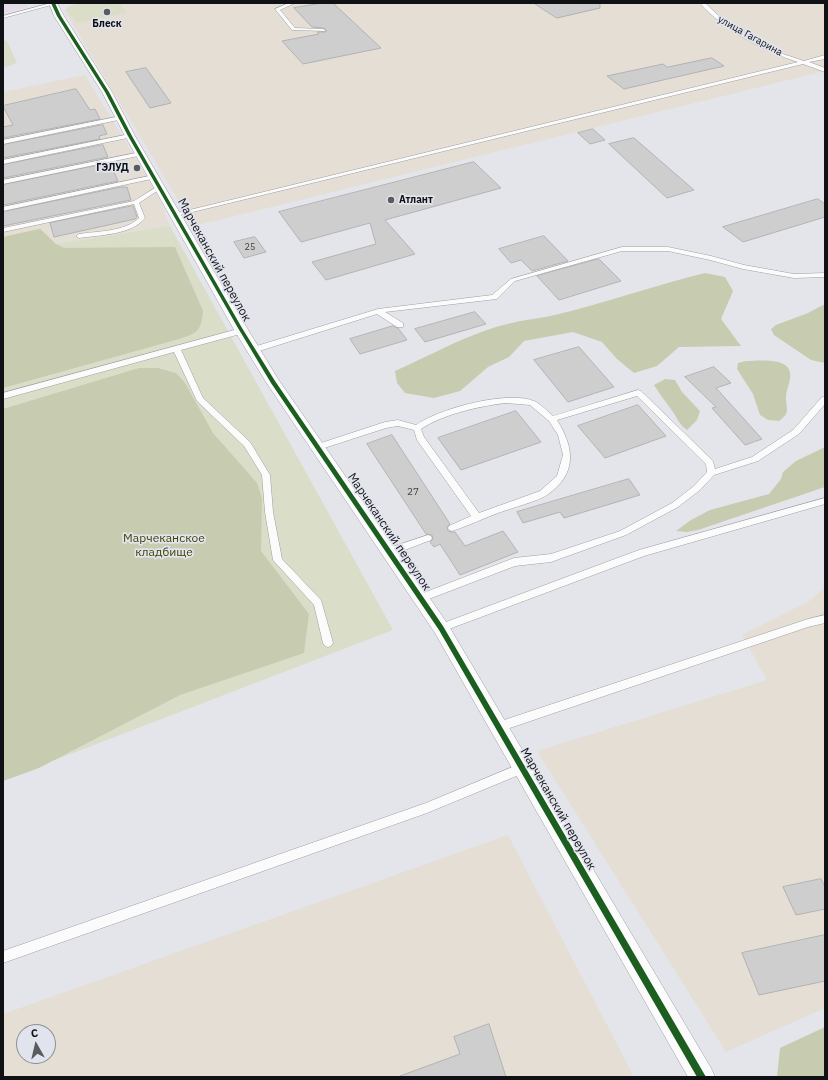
<!DOCTYPE html>
<html>
<head>
<meta charset="utf-8">
<style>
	body { margin:0 }
	#map { position:relative; width:828px; height:1080px; overflow:hidden; background:#e4e5ea; font-family:"IBM Plex Sans",sans-serif }
	canvas { display:block }
	.frame { position:absolute; inset:0; border:4px solid #101114; pointer-events:none }
	.north { position:absolute; left:16px; top:1024px; width:40px; height:40px; box-sizing:border-box; background:#e1e4ed; border:1px solid #8d9096; border-radius:50%; rotate:352deg; font-size:11px; font-weight:700; line-height:16px; text-align:center; color:#101114 }
	.north::after { content:''; display:block; margin:auto; width:14px; height:18px; background:#5a5b5f; clip-path:polygon(50% 0,100% 100%,50% 72%,0 100%) }
</style>
</head>
<body>
<div id="map">
<canvas width="828" height="1080"></canvas>
<div class="frame"></div>
<div class="north">С</div>
</div>
<script>
const context = document.querySelector('canvas').getContext('2d');
context.lineJoin = 'round';
function fill(path, color) { context.fillStyle = color; context.fill(path, 'evenodd'); }
function strokePath(path, color, width, dash) { context.strokeStyle = color; context.lineWidth = width; context.lineCap = dash ? 'butt' : 'round'; context.setLineDash(dash || []); context.stroke(path); }
function drawText(font, color, halo, rows, align = 'center') {
  context.font = font + ' "IBM Plex Sans",sans-serif'; context.lineWidth = 3.5; context.setLineDash([]); context.textBaseline = 'middle'; context.strokeStyle = halo; context.fillStyle = color; for (const [text, x, y, turn = 0] of rows) {
    context.save(); context.translate(x, y); context.rotate((+turn || 0) * Math.PI / 180); context.textAlign = isNaN(turn) ? turn : align; if (halo) context.strokeText(text, 0, 0); context.fillText(text, 0, 0); context.restore();
  }
}
const commercial = new Path2D(`
	M3,3H27L28,7L3,13Z`);
const industrial = new Path2D(`
	M100,3H825V71L194,226L64,10Z
	M85,75L158,195L170,226L56,244L40,229L3,237V92Z
	M825,587V1008L726,1052L537,751L767,680L742,635L811,600Z
	M508,835L634,1077H3V1014ZM24,1032H48V1056H24Z`);
const green = new Path2D(`
	M81,3H120L127,13L77,23L66,9L69,6Z
	M3,40L7,41L17,63L3,68Z
	M170,226L393,630L55,760L3,754V237L40,228L56,244Z`);
const forest = new Path2D(`
	M40,229L56,244L64,248L175,247L203,311C201,332 197,333 179,339L3,388V237Z
	M705,273L725,277L733,291L721,319L741,346L679,347L657,366L634,373L617,359L602,342L573,332L524,341L509,357L488,367L460,391L434,398L405,393L397,383L395,371C429,356 460,338 496,327C515,321 536,319 555,315C606,303 655,285 705,273Z
	M825,304V363L811,360L774,335L771,329L776,325L808,313Z
	M746,361C760,361 794,356 790,379C789,385 786,391 786,397C786,410 791,412 779,421L768,420L760,415L753,394L737,369L738,363Z
	M139,368H158L176,373L185,383L213,433L257,483L262,499L261,551L309,614L304,653L180,695L39,768L3,781V409Z
	M665,379L675,380L682,392L700,411L697,420L687,430C678,423 679,421 673,412C667,403 660,395 654,385Z
	M825,447V487L698,530L687,532L676,531L691,520L710,510L769,494L781,479L783,472L796,461Z
	M825,1027V1077H777L780,1048Z`);
const building = new Path2D(`
	M322,3H333L381,48L303,64L282,41L319,34L317,32H326V30L324,28L312,27L294,8Z
	M534,3H600V8L557,18Z
	M712,58L724,66L624,89L607,76L663,64L667,67Z
	M146,68L171,103L150,108L126,72Z
	M76,89L90,110L95,109L100,119L3,138V127L13,125L3,106Z
	M103,125L107,134L99,136L100,139L3,158V145Z
	M593,129L605,140L590,144L578,133Z
	M634,138L694,190L667,198L609,144Z
	M103,145L108,157L3,178V165Z
	M474,162L501,188L385,220L415,254L326,280L312,262L376,244L370,223L301,242L279,212Z
	M110,163L118,181L3,205V185Z
	M121,187H127L131,200L3,226V212Z
	M818,199L825,204V217L743,242L723,227Z
	M133,206L137,217L135,219L54,237L50,223Z
	M544,236L568,261L532,271L521,260L511,263L499,249Z
	M255,237L266,252L244,258L234,242Z
	M599,259L621,281L559,300L537,276Z
	M475,312L486,324L425,342L415,329Z
	M393,326L398,328L407,340L360,354L350,339Z
	M579,347L614,387L568,402L534,360Z
	M714,367L731,383L716,388L762,439L745,445L712,408L716,407L685,377Z
	M638,405L666,436L605,458L578,426Z
	M516,411L541,442L461,470L438,438Z
	M392,435L450,524L447,527L448,531L452,532H455L465,546L503,531L518,552L460,575L440,544L434,547L430,542L433,539L432,535L426,534L367,444Z
	M629,479L640,495L564,518L560,512L523,523L517,512Z
	M821,879L825,887V909L796,915L783,887Z
	M825,935V981L759,995L742,953Z
	M489,1024L506,1077H400V1076L460,1054L454,1037Z`);
const path = new Path2D(`
	M73,3H78`);
const service = new Path2D(`
	M51,3L55,4L3,18V16Z
	M289,3H295L280,10L295,28L323,29L325,30V31L292,30L275,9Z
	M700,3H705L719,16L741,31L783,54L804,61L825,55V59L809,62L825,68V72L803,64L176,216L173,214L798,62C764,51 723,30 700,3Z
	M121,116L123,117V119L3,144V140Z
	M130,134L132,135V137L3,164V160Z
	M141,152L144,154L143,155L3,184V180Z
	M154,175L156,176V178L3,211V207Z
	M158,186L163,187L139,203L145,218C131,235 100,235 79,238L76,236L79,234C98,231 124,232 139,218L134,204L3,232V228L134,201Z
	M622,247H668L711,256L744,265L794,274L825,273V277L794,278L743,269L710,260L668,251H622L515,281L497,299L385,312L403,323V327H397L377,314L256,352H250L249,350L250,348L378,309L492,295L511,279Z
	M238,329H241L245,331L244,333L181,350L203,398L250,442L270,475L273,512L282,559L321,600L333,643L331,646L328,647L325,646L323,643L314,605L273,560L265,512L262,475L244,446L197,401L174,352L3,399V393Z
	M638,390L641,391L713,461L715,469L752,457L793,430L822,397L825,396V404L799,434L758,461L714,475L700,490L678,507L626,535L551,562L515,566L421,602L418,601L416,598L418,595L514,558L551,554L620,531L672,503L694,486L707,472L706,464L637,396L557,420C575,449 577,474 547,495C538,501 512,508 501,512C484,518 468,526 452,531L449,530L448,528L449,526L471,516L417,440L414,430L398,426L386,428L318,450L314,447L315,445L385,422L398,420L416,425C438,409 507,390 534,401C541,404 547,411 553,416ZM506,403L530,405L549,421L558,435L563,455L557,476L540,491L479,513L424,437L421,429C443,414 480,406 506,403Z
	M825,498V504L644,556L441,632L438,631L436,628L438,625L639,550Z
	M428,535L431,536L432,538L431,540L389,556L386,555L384,552L386,549Z
	M825,615V623L808,627L498,732L494,730L493,727L494,724L498,722L808,619Z
	M522,763L526,764L527,768L526,772L427,813L3,963V951L426,803Z`);
const minor = new Path2D(`
	M49,3H57L64,16L112,92L135,136L247,328L278,379L447,623L711,1068L715,1077H688L435,633L266,382L233,328L125,136L102,92L54,16Z`);
const cycleway = new Path2D(`
	M51,3H55L61,16L109,92L132,136L242,328L275,381L443,626L706,1077H697L439,630L271,383L238,328L128,136L105,92L57,16Z`);
const markers = [
	[107,12,4,"#5a5b5f"],
	[137,168,4,"#5a5b5f"],
	[391,200,4,"#5a5b5f"]
];
const farNumbernames = [
	["25",250,247]
];
const farPoinames = [
	["Блеск",107,24],
	["ГЭЛУД",129,168,"right"],
	["Атлант",399,200,"left"]
];
const farStreetnames = [
	["улица Гагарина",750,36,29]
];
const numberNames = [
	["27",413,492]
];
const streetNames = [
	["Марчеканский переулок",214,260,61],
	["Марчеканский переулок",389,532,56],
	["Марчеканский переулок",558,809,60]
];
const parkNames = [
	["Марчеканское",164,539],
	["кладбище",164,553]
];
fill(commercial, '#e6dbe6');
fill(industrial, '#e4ded5');
fill(green, '#daddc8');
fill(forest, '#c7cbb0');
fill(building, '#cfcecf');
strokePath(building, '#b3b2b4', 1);
strokePath(service, '#9e9fa2', 1);
strokePath(minor, '#9e9fa2', 1);
strokePath(path, '#c4c5c8', 1.5, [1, 1]);
fill(service, '#fbfbfc');
fill(minor, '#fbfbfc');
fill(cycleway, '#1b5e20');
for (const [x, y, r, color] of markers) { const dot = new Path2D(); dot.arc(x, y, r, 0, 2 * Math.PI); context.fillStyle = color; context.fill(dot); strokePath(dot, '#e1e4ed', 1.5); }
drawText('9px', '#424245', null, farNumbernames);
drawText('bold 10px', '#101114', '#e1e4ed', farPoinames);
drawText('10px', '#101114', '#e1e4ed', farStreetnames);
drawText('10px', '#424245', null, numberNames);
drawText('12px', '#101114', '#e1e4ed', streetNames);
drawText('12px', '#404402', '#e1e4ed', parkNames);
</script>
</body>
</html>
